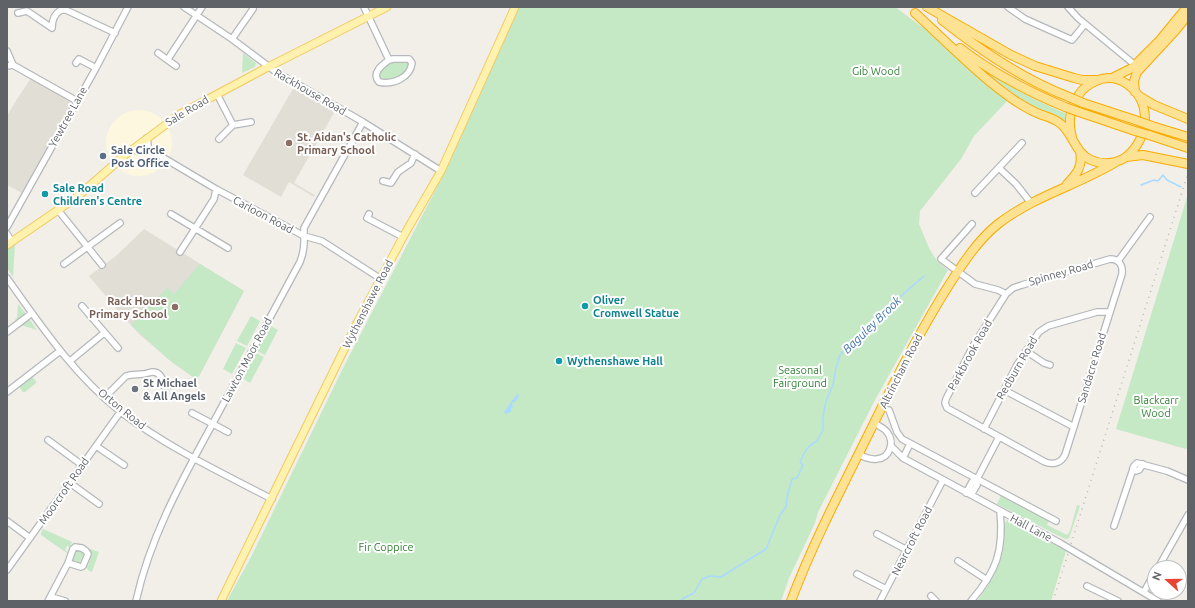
<!DOCTYPE html>
<html>
<head>
<meta charset="utf-8">
<style>
	body { margin:0 }
	#map { position:relative; width:1195px; height:608px; overflow:hidden; background:#f1efe8; font-family:Ubuntu,sans-serif }
	canvas { display:block }
	.frame { position:absolute; inset:0; border:8px solid #5f6368; pointer-events:none }
	.north { position:absolute; left:1147px; top:560px; width:40px; height:40px; box-sizing:border-box; background:#fff; border:1px solid #bfc1c3; border-radius:50%; rotate:291deg; font-size:11px; font-weight:700; line-height:16px; text-align:center; color:#5f6368 }
	.north::after { content:''; display:block; margin:auto; width:14px; height:18px; background:#ea4335; clip-path:polygon(50% 0,100% 100%,50% 72%,0 100%) }
</style>
</head>
<body>
<div id="map">
<canvas width="1195" height="608"></canvas>
<div class="frame"></div>
<div class="north">N</div>
</div>
<script>
const context = document.querySelector('canvas').getContext('2d');
context.lineJoin = 'round';
function fill(path, color) { context.fillStyle = color; context.fill(path, 'evenodd'); }
function strokePath(path, color, width, dash) { context.strokeStyle = color; context.lineWidth = width; context.lineCap = dash ? 'butt' : 'round'; context.setLineDash(dash || []); context.stroke(path); }
function drawText(font, color, halo, rows, align = 'center') {
  context.font = font + ' Ubuntu,sans-serif'; context.lineWidth = 4; context.setLineDash([]); context.textBaseline = 'middle'; context.strokeStyle = halo; context.fillStyle = color; for (const [text, x, y, turn = 0] of rows) {
    context.save(); context.translate(x, y); context.rotate((+turn || 0) * Math.PI / 180); context.textAlign = isNaN(turn) ? turn : align; if (halo) context.strokeText(text, 0, 0); context.fillText(text, 0, 0); context.restore();
  }
}
const commercial = new Path2D(`
	M106 143a33 33 0 1 1 66 0a33 33 0 1 1-66 0Z`);
const education = new Path2D(`
	M31,78L72,103L22,193L7,185V116L17,99Z
	M294,87L335,111L294,183L315,195L314,197L289,182L281,197L243,175Z
	M144,229L244,291L197,380L173,363L139,334L119,312L89,276L116,256Z`);
const green = new Path2D(`
	M519,7H895L925,29L1008,100L974,136L961,159L920,211L919,224L929,248L937,261L948,270L876,398L818,512L815,523L789,578L781,601H227L252,555L344,366L447,168Z
	M243,53L256,63L255,67L242,73Z
	M401,59L409,62C408,74 388,85 378,76C382,64 390,62 401,59Z
	M980,68C1008,86 1036,101 1067,114V125L1032,107L1007,89Z
	M1188,194V446L1186,449L1116,429Z
	M15,243L13,277L7,268V248Z
	M200,264L244,291L197,380L168,359L131,325L167,288L174,294Z
	M18,304L26,314L17,321L15,319L17,318Z
	M251,316L260,321L247,346L237,341Z
	M28,317L37,330L21,325L20,323Z
	M269,325L278,330L265,355L255,350Z
	M236,343L246,348L232,374L223,369Z
	M254,352L264,357L250,383L241,377Z
	M32,377L36,381V383L25,392H23L20,388V385Z
	M1001,495L1049,521L1047,525L1067,535L1070,531L1077,505L1080,506L1069,538L1067,539L1063,538L997,504Z
	M1007,520L1011,521L1066,551L1051,601H977C990,584 1001,567 1004,545C1005,537 1002,527 1007,520Z
	M43,529L72,542L70,547L67,546L65,550L68,552L67,553L41,535V533Z
	M78,549L84,553L79,564L73,562L71,559L74,550Z
	M90,549L99,552L92,572L88,570L87,568L92,554L89,552Z`);
const water = new Path2D(`
	M518,394L519,395C518,399 516,402 512,403L513,407L511,408V412L505,414L504,412C509,406 512,399 518,394Z`);
const stream = new Path2D(`
	M1141,185L1154,180L1158,181L1163,175L1167,180L1181,187
	M681,601L682,599L694,593L702,579L710,576L721,577L766,549L780,515L786,507L787,497L792,479L797,478L803,465L800,462C804,453 808,445 817,441L823,430V417L826,401L833,385L836,368L840,355L869,324L924,276`);
const minor = new Path2D(`
	M184,7L232,39L276,72L363,122L441,171
	M364,7L389,60C382,65 371,73 379,82C393,85 410,78 412,63L409,59H393L389,60
	M1008,7L1025,19L1072,40L1085,24
	M1068,7L1078,18L1135,65
	M18,13L27,11L52,28C52,20 54,14 61,10H66L115,33
	M232,39L253,9
	M7,51L13,65
	M158,53L176,66
	M168,59L202,7
	M76,63L79,59L96,68
	M7,66L13,65L77,101
	M217,94L233,125L219,139
	M233,125L251,122
	M147,148L216,189L304,236L322,241L381,279
	M133,149L139,152L144,151L148,145L147,138
	M999,168L1016,184L1031,203
	M383,181L391,183L398,172L411,163L415,154
	M975,193L1022,143
	M58,210L102,265
	M171,214L228,248
	M369,214L367,218L403,237
	M972,224L941,259L975,284L998,290L1006,294
	M7,227L96,68L128,7
	M7,234L12,242
	M180,252L214,199L216,189
	M1110,259C1119,259 1123,265 1122,274L1065,455C1061,463 1053,465 1045,462L947,408L945,403L946,399L973,346L1006,294L1013,288L1022,285Z
	M1118,261L1150,217
	M64,264L120,223
	M7,278C41,326 75,376 121,412C167,447 220,472 272,499
	M82,306L118,348
	M7,332L32,313
	M1026,351L1044,363L1050,365
	M70,361L104,333
	M1004,390L1074,427
	M7,392L60,351
	M105,397L126,376C132,374 137,375 143,374C147,374 149,372 153,372C161,372 163,380 164,386L170,385
	M889,410L897,432L902,439L1056,521
	M192,413L228,432
	M984,429L1017,365L1039,332L1048,326L1097,312H1110
	M48,440L82,465
	M96,446L124,465
	M891,446L903,458L1060,543
	M858,454C864,457 870,460 877,459C890,458 895,442 887,432C884,428 879,426 874,423
	M903,458L910,444
	M1133,468L1136,471L1139,470L1143,464
	M70,483L99,504
	M966,493L972,482L976,481L999,437
	M971,495L977,485L976,481
	M7,521L30,538
	M1114,526L1134,466L1137,463L1167,471L1188,480
	M877,534L907,550
	M1082,556L1158,601
	M958,561L987,580
	M1158,568L1188,515
	M7,570L121,411
	M857,574L886,589
	M1087,586L1118,601
	M1144,592L1155,572
	M931,596L936,601
	M51,597L65,601
	M48,601L68,563L73,549L75,547L82,548L86,551L88,554L83,566L81,567L68,563
	M136,601C150,537 182,480 213,423C242,370 271,316 300,262C305,249 304,242 304,228L363,122
	M880,601L943,480
	M971,601C997,571 1004,550 1000,511`);
const major = new Path2D(`
	M7,245L77,197L125,155L180,114L268,67L387,7
	M221,601L358,321L403,237L441,171L515,7`);
const highway = new Path2D(`
	M927,7L1011,55L1035,66L1074,78L1082,80H1096
	M915,13C948,43 980,77 1017,102C1025,107 1033,112 1042,115C1048,117 1055,119 1061,124C1073,134 1075,153 1091,160C1102,165 1116,164 1126,157C1149,139 1153,102 1127,84C1118,78 1107,76 1096,81C1089,84 1082,89 1078,96C1070,108 1068,123 1072,137
	M942,20C981,51 1022,79 1069,97
	M960,48C992,73 1027,91 1065,107
	M1112,78L1132,68L1160,40L1187,7
	M1135,92L1134,81L1137,72L1175,31L1188,15
	M1139,96L1154,105L1188,119
	M1083,103L1138,121
	M1079,112L1135,131
	M1152,126L1188,137
	M1149,135L1188,148
	M1126,157L1143,155L1188,164
	M1067,184C1077,174 1083,166 1080,152
	M791,601C814,540 845,482 874,423C897,376 921,329 949,285C963,263 978,240 998,224C1034,196 1078,185 1116,162`);
const rail = new Path2D(`
	M1053,601L1188,173`);
const minorBridge = new Path2D(`
	M1060,543L1082,556`);
const highwayBridge = new Path2D(`
	M1069,97L1083,103
	M1065,107L1079,112
	M1138,121L1152,126
	M1135,131L1149,135`);
const markers = [
	[289,143,4,"#8d6e63"],
	[103,156,4,"#5c6f8a"],
	[45,194,4,"#0f9aa8"],
	[585,306,4,"#0f9aa8"],
	[175,307,4,"#8d6e63"],
	[559,361,4,"#0f9aa8"],
	[135,389,4,"#6b7280"]
];
const parkNames = [
	["Gib Wood",876,71],
	["Seasonal",800,370],
	["Fairground",800,383],
	["Blackcarr",1156,400],
	["Wood",1156,413],
	["Fir Coppice",386,547]
];
const streetNames = [
	["Rackhouse Road",310,92,30],
	["Sale Road",187,111,-31],
	["Yewtree Lane",68,117,-61],
	["Carloon Road",263,215,28],
	["Spinney Road",1061,273,-16],
	["Wythenshawe Road",368,304,-63],
	["Parkbrook Road",970,355,-61],
	["Lawton Moor Road",247,360,-62],
	["Redburn Road",1017,368,-60],
	["Sandacre Road",1092,368,-73],
	["Altrincham Road",901,371,-63],
	["Orton Road",122,409,39],
	["Moorcroft Road",64,491,-55],
	["Hall Lane",1031,528,28],
	["Nearcroft Road",912,541,-63]
];
const educationNames = [
	["St. Aidan's Catholic",297,137],
	["Primary School",297,150],
	["Rack House",167,301,"right"],
	["Primary School",167,314,"right"]
];
const serviceNames = [
	["Sale Circle",111,150],
	["Post Office",111,163]
];
const cultureNames = [
	["Sale Road",53,188],
	["Children's Centre",53,201],
	["Oliver",593,300],
	["Cromwell Statue",593,313],
	["Wythenshawe Hall",567,361]
];
const worshipNames = [
	["St Michael",143,383],
	["& All Angels",143,396]
];
const waterNames = [
	["Baguley Brook",872,325,-44]
];
fill(commercial, '#fef7e0');
fill(education, '#e1ded6');
fill(green, '#c5e8c5');
fill(water, '#aadaff');
strokePath(stream, '#aadaff', 1.5);
strokePath(minor, '#b5b8bc', 8);
strokePath(major, '#f2c960', 9);
strokePath(highway, '#f9ab00', 10);
strokePath(minor, '#fff', 5.5);
strokePath(major, '#fff2af', 7);
strokePath(highway, '#fde293', 8);
strokePath(rail, '#b6b7b8', 1.5, [1, 5]);
strokePath(minorBridge, '#b5b8bc', 8, []);
strokePath(highwayBridge, '#f9ab00', 10, []);
strokePath(minorBridge, '#fff', 5.5);
strokePath(highwayBridge, '#fde293', 8);
for (const [x, y, r, color] of markers) { const dot = new Path2D(); dot.arc(x, y, r, 0, 2 * Math.PI); context.fillStyle = color; context.fill(dot); strokePath(dot, '#fff', 1.5); }
drawText('11px', '#348238', '#fff', parkNames);
drawText('11px', '#5f6368', '#fff', streetNames);
drawText('bold 11px', '#785e54', '#fff', educationNames, 'left');
drawText('bold 11px', '#4e5e75', '#fff', serviceNames, 'left');
drawText('bold 11px', '#0d838f', '#fff', cultureNames, 'left');
drawText('bold 11px', '#5b616d', '#fff', worshipNames, 'left');
drawText('italic 12px', '#4174aa', '#fff', waterNames);
</script>
</body>
</html>
